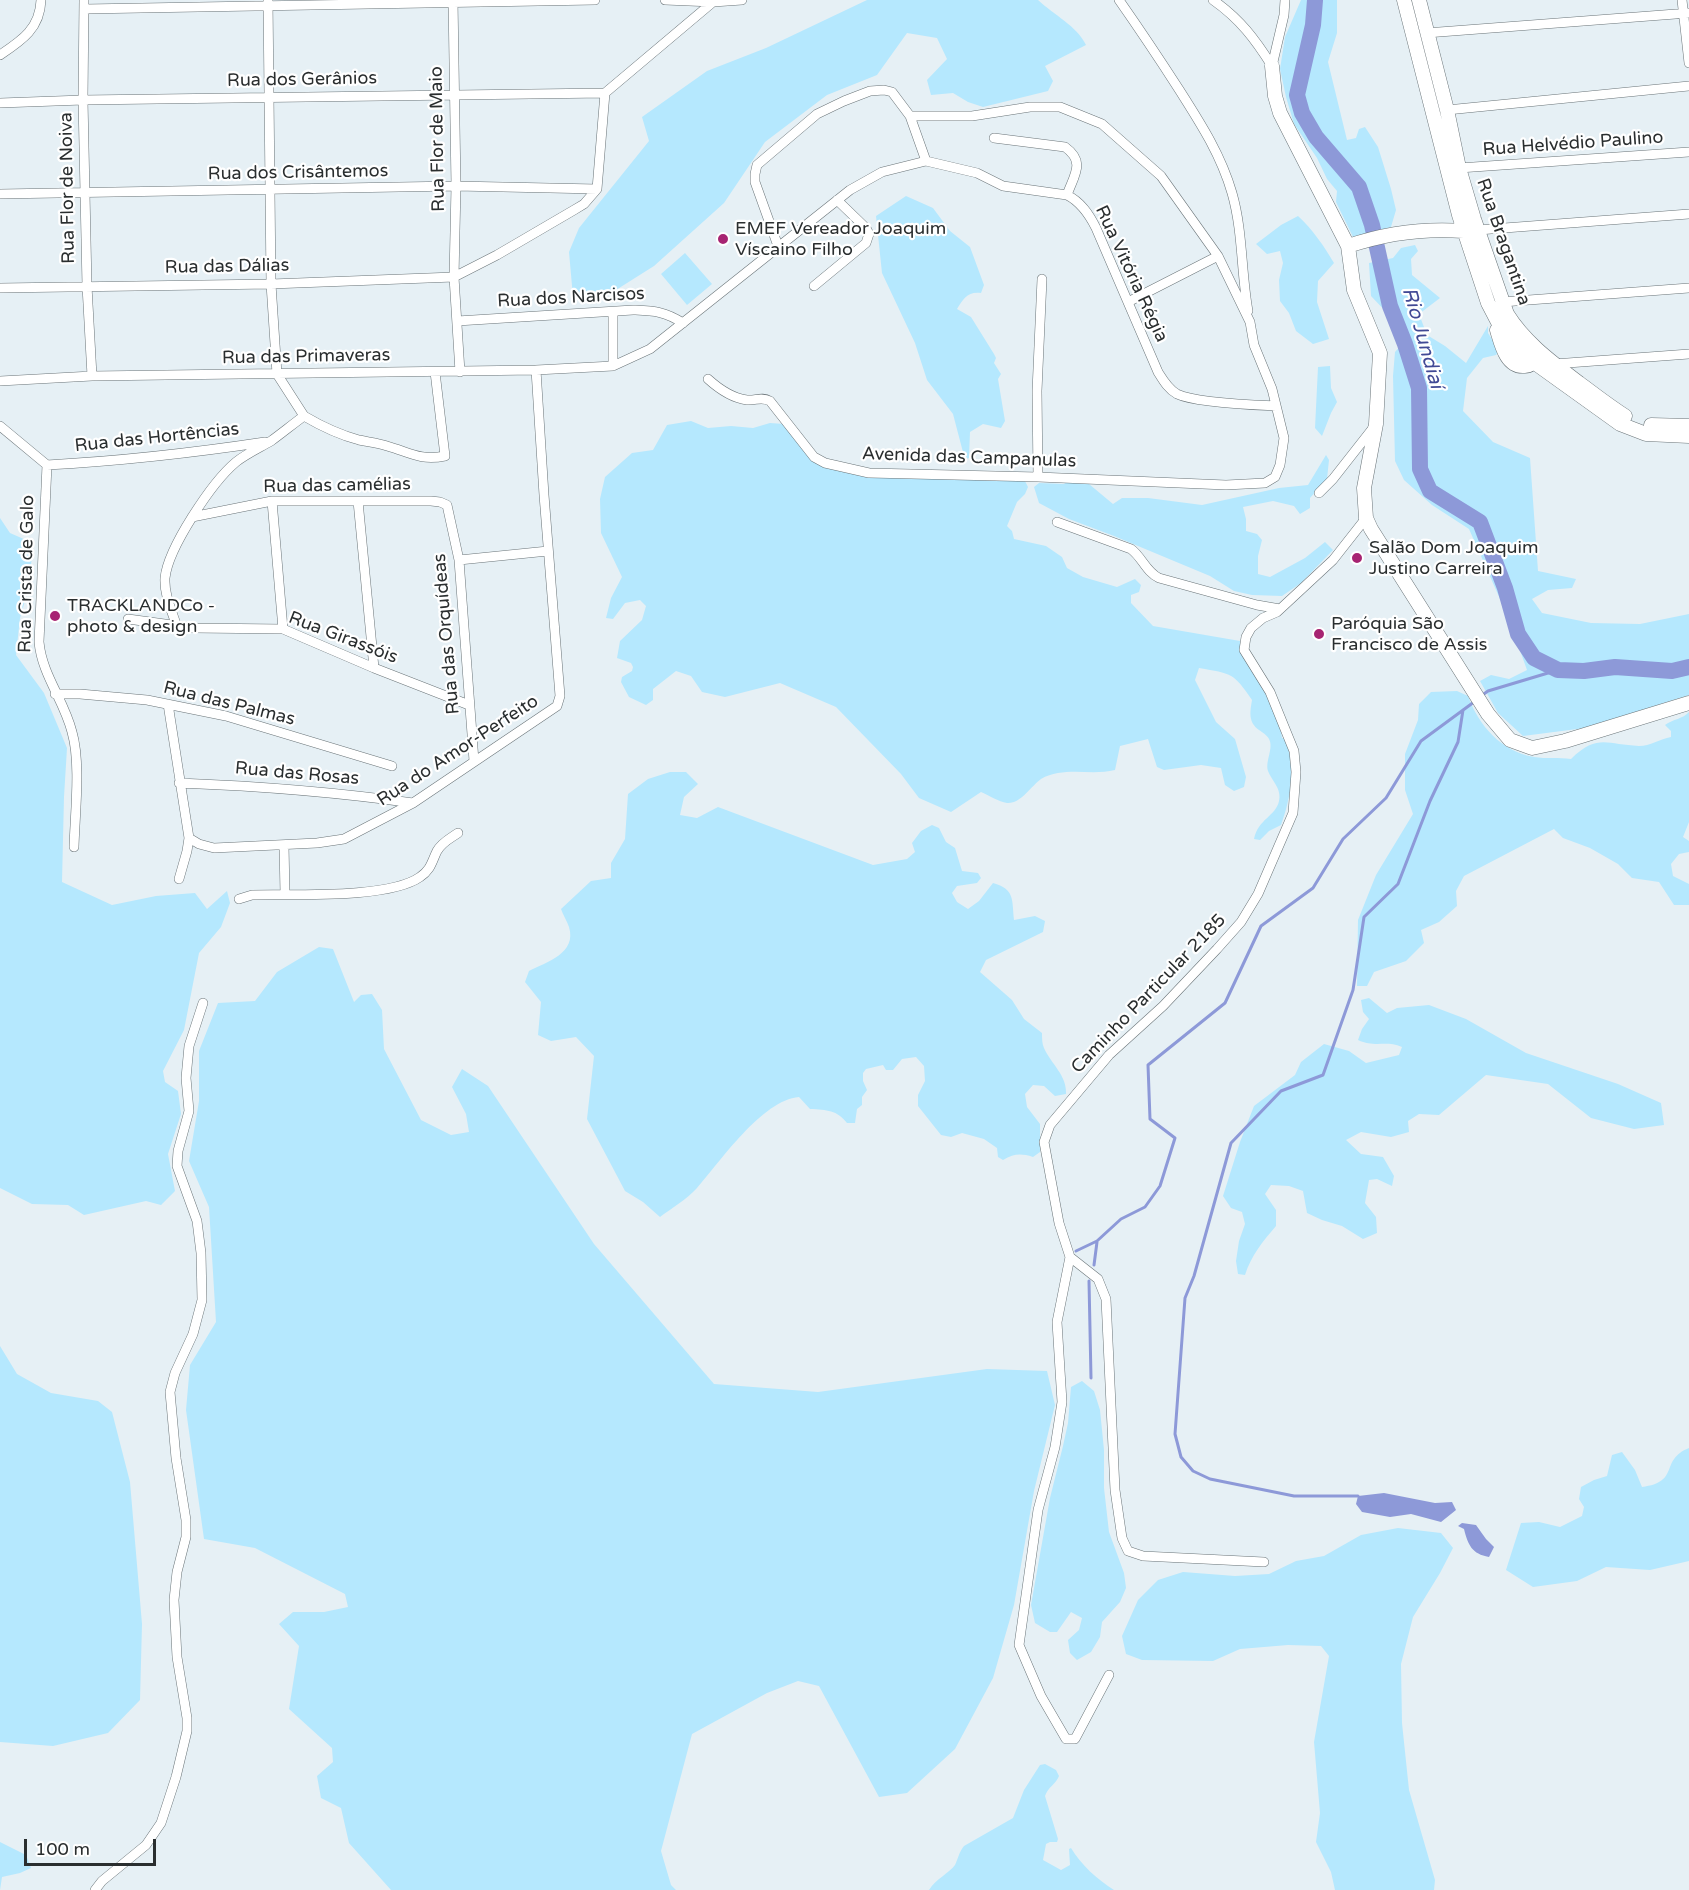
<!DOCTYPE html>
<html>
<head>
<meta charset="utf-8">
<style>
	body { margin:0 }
	#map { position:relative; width:1689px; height:1890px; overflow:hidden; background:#e6f0f5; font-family:"Varela Round",sans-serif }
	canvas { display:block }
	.scale { position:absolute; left:24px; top:1839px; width:132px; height:27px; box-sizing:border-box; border:3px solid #2a2e2f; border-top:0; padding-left:8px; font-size:18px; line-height:21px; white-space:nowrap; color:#2a2e2f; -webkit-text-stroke:4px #fff; paint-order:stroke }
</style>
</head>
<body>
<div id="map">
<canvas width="1689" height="1890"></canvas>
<div class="scale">100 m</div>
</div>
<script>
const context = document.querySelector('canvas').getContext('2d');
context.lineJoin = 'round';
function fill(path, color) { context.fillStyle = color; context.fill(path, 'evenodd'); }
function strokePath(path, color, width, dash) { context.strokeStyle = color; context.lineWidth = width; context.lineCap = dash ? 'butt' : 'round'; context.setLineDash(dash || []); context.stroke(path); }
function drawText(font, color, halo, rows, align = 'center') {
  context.font = font + ' "Varela Round",sans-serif'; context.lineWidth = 4.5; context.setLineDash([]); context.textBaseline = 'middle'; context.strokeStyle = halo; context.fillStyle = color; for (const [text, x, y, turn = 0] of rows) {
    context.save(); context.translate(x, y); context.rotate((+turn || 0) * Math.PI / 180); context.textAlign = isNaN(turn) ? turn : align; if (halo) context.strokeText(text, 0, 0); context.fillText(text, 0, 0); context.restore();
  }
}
const green = new Path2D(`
	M867,0H1038C1054,15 1077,26 1086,45L1045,66L1053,81L1048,91L983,107L968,102L953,93L931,95L927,80L947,59L937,38L907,33L877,75L827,95L765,142L724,203L654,266L608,295L573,297L569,252L579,228L649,141L642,117L707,71L766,48Z
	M1301,0H1337V33L1328,62L1347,140L1356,138L1359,129L1365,127L1378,147L1391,189L1396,210L1391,227L1353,237L1336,202L1337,191L1327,179L1317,158L1294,124L1286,97L1280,69L1285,37Z
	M906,196L933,208L950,231L970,247L984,285L981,293C968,291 963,299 957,309L971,317L994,354L996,358L994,363L1001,374L998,379L1005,421L1001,428L983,424L970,432L969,458L966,459L964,456L953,414L927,380L915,343L882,273L876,216Z
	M1298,216C1313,230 1324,246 1334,263L1318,281L1317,302L1329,339L1313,344L1296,331L1289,313L1280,301L1279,280L1283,263L1280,251L1267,254L1256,244L1281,225Z
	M1415,245L1418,251L1411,259L1412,275L1440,298L1419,314L1427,335L1445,346L1466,363L1488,326V333L1499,350L1496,355L1483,358L1467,378L1463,411L1493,442L1530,458L1538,571L1576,579L1572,588L1548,590L1532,599L1542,613L1591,623L1640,624L1689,614V695L1585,728L1523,736L1498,713L1480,681L1491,675L1509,679L1527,670L1508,617L1469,529L1432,505L1404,480L1395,461L1393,376L1395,352L1409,336L1371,296L1369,263L1393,258L1401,248Z
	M685,253L712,284L687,305L661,274Z
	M1330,366L1331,388L1337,402L1331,413L1322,436L1315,428L1318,367Z
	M691,421L708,428L731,426L753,428L770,423L784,424L812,459L867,477L1025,481L1028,487L1025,494L1017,502L1007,526L1012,531L1014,539L1046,546L1062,557L1067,568L1083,577L1117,587L1135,579L1141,585L1139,592L1131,595V603L1153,626L1240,641C1247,675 1279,701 1282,738L1287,739C1296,768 1291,797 1281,825L1269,831L1260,840L1254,839C1258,819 1276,816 1279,801C1282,789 1272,781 1268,771C1265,761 1274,748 1269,739C1267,735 1262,732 1259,730C1248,722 1250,712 1252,700C1233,672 1232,674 1199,668L1195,680L1216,722L1235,739L1246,777L1244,787L1234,791L1225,785L1221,768L1201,765L1164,770L1157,767L1148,739L1120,746L1115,770C1091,776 1064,766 1041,779C1031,786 1021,804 1007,803C999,802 988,795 981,792L951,812L919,798L901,774L836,707L780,683L725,697L702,692L691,676L676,671L653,689V700L646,705L629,697L621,682L622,677L632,671L633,667L631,663L617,658L620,641L642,620L646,606L640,600L625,603L613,619L606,618L611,598L622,577L601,533L600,499L605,477L632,453L653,450L667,425Z
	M1326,455L1329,460L1327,479L1310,498V508L1300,514L1294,506L1273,501L1243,507L1246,519V531L1257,534L1262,540L1258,556V574L1270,577L1305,558L1325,542L1333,550L1301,583L1282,596L1252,595L1234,591L1210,576L1114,536L1069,519L1039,503L1034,487L1039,483L1064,484L1077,474L1113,504L1122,498H1148L1202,505L1279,488L1308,485Z
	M0,518L10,533L26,540L32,556L28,590L20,618L16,655L44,693L67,748L64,797L62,882L112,905L156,896L195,893L207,909L227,891L230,903L221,927L199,953L184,1030L163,1071L165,1082L178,1091L181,1114L168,1154L175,1191L161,1205L146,1201L84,1215L68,1205L32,1204L0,1188Z
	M1457,691L1468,696C1479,726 1501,751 1534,757C1546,759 1559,757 1571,759C1598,733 1607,745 1639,746C1650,746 1660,739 1671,737V731L1665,725C1673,719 1683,719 1689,712V822L1683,837L1689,841V852L1679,854L1671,864L1673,876L1689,884V905H1674L1659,882L1632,878L1618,864L1590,848L1563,838L1554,829L1464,876L1456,891L1457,906L1439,922L1421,930L1424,943L1406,961L1374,972L1367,986H1357L1358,920L1376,875L1413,814L1405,790V754L1418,720L1419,704L1431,692Z
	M670,772H686L698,784L684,797L680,815L697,818L718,807L873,865L907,859L915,852L912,843L921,831L932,825L939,828L946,842L955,848L962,871L978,873L981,878L977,883L957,886L952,893L957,902L968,909L979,901L993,883C1015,889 1012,900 1014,920L1035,916L1045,921L1043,932L986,960L980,972L1012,1000L1024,1019L1042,1033C1042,1038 1042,1044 1044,1048C1051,1064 1067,1075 1066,1094L1055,1096L1044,1086L1033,1085L1025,1094L1027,1107L1040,1124V1152L1033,1157C1020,1153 1014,1154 1003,1160L998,1157L997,1148L984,1139L962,1133L951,1137L941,1135L918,1106V1095L925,1081L924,1066L916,1057L902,1059L893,1070H886L883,1065L866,1069L863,1073V1081L867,1090L862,1097V1105L857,1109L855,1123H847C837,1110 827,1110 810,1109L799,1097C762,1100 720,1162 697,1188C687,1199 672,1208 660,1217L643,1202L625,1191L587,1119L594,1056L576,1037L551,1041L538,1035L541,1002L525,982L529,971C547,962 577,953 569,927C567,921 563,915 561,909L591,881L611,878V863L625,839L628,794L648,779Z
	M319,947L333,949L354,1002L361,995L372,994L382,1010L384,1049L421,1120L451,1135L469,1132L466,1114L452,1087L462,1069L488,1086L594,1244L714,1384L818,1392L987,1369L1047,1371L1055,1405L1034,1491L1014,1605L993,1678L955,1749L907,1793L879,1797L819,1686L798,1681L767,1693L692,1734L661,1851L671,1885L676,1890H391L349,1843L341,1808L321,1798L317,1776L333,1762L332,1748L289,1709L299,1646L279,1624L293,1612H324L348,1607L345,1594L255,1548L204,1539L186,1410L190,1365L216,1322L209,1207L189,1161L199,1101V1051L218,1003L255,1001L277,972Z
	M1369,998L1387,1013L1397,1008L1429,1005L1466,1019L1526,1053L1618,1084L1661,1103L1664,1125L1634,1129L1591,1118L1548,1084L1486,1075L1439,1115L1419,1114L1408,1121L1409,1132L1391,1137L1361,1132L1346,1140L1361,1154L1383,1157L1394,1176L1392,1186L1377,1179L1369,1180L1365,1203L1376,1217L1377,1233L1363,1239L1342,1226L1322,1220L1307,1213L1303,1191L1289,1186L1271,1185L1265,1194L1276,1210V1226C1263,1241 1251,1256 1245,1275L1238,1274L1236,1261L1239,1241L1245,1224L1242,1212L1231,1208L1223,1196L1240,1142L1254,1106L1295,1075L1301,1062L1324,1044L1349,1051L1366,1063L1399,1055L1402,1047C1386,1040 1375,1048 1358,1040L1362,1029L1369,1019L1363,1012L1361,1000Z
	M0,1346L17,1374L51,1393L98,1401L112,1412L130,1482L142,1624L140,1700L108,1733L53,1746L0,1742Z
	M1082,1381L1094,1391L1100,1410L1104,1450V1488L1109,1532L1124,1573L1126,1588L1120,1602L1102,1622L1100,1637L1091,1652L1077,1660L1070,1653L1068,1640L1079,1630L1082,1618L1071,1612L1057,1632H1050L1035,1623L1031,1605L1050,1498L1063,1446L1068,1423L1071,1387Z
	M1689,1448V1561L1650,1570L1606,1567L1577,1581L1533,1587L1506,1570L1521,1523L1539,1522L1560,1527L1582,1516L1584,1507L1579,1499L1581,1487L1594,1480L1607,1476L1612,1455L1622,1452L1635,1470L1642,1487C1681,1482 1659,1460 1689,1448Z
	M1398,1528L1441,1533L1453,1548L1440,1573L1413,1617L1401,1664L1402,1723L1409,1790L1435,1880L1434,1890H1335L1331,1872L1316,1842L1320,1813L1314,1742L1329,1656L1321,1646L1288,1645L1240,1649L1213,1661L1142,1660L1126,1654L1122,1636L1138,1600L1158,1580L1183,1572L1235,1576L1269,1574L1296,1561L1324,1556L1361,1535Z
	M1045,1764L1056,1770L1059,1776C1056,1784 1048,1787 1045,1796L1058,1839L1057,1842H1050L1046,1844L1043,1860L1061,1870L1070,1865L1069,1849L1071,1848C1081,1865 1098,1880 1114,1890H929C936,1879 949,1873 955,1865C958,1859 959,1852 964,1846L1013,1818L1024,1790L1040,1765Z
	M0,1842L26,1855L31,1868L20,1873L2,1877L0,1890Z`);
const water = new Path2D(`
	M1384,1493L1435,1503L1452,1502L1456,1510L1441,1522L1411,1514L1390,1517L1362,1512L1356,1504L1358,1496Z
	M1462,1523L1476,1525L1486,1539L1494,1547L1489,1557C1472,1554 1468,1545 1464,1529L1458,1526Z`);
const stream = new Path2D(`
	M1481,696L1488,691L1558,670
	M1076,1251L1097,1241L1121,1219L1145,1207L1160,1186L1175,1138L1150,1119L1148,1065L1225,1003L1261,926L1313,888L1343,839L1386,798L1421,741L1474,702
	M1094,1265L1097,1242
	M1089,1281L1091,1378
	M1358,1496H1294L1210,1479L1193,1471L1181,1457L1175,1434L1185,1298L1194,1276L1231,1143L1281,1091L1323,1075L1353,990L1364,917L1398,884L1430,801L1458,742L1463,710`);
const river = new Path2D(`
	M1315,0L1313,25L1297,95L1302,113L1316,137L1359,187L1372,225L1390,306L1405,344L1419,388L1420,469L1430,491L1480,522L1505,588L1518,634L1534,658L1558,670L1584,671L1615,667L1672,671L1689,667`);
const street = new Path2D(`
	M84,0L83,100L87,286L92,376
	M268,0L271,284L277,374L304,416C321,426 340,435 359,440C368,442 378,443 387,446C409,452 420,461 445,456L435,372
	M453,0L456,186L454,277L460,372
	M665,0L713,2L742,0
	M1119,0C1140,30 1160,60 1180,91C1201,124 1221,155 1232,193C1243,231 1241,272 1248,311
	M1213,0C1240,19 1255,39 1272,66
	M1682,0L1689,63
	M85,9L595,0
	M1426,33L1689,13
	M0,55C21,41 40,29 41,0
	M1272,66L1284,15L1285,0
	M605,93L713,2
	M0,103L83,100L605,93
	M1447,110L1689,86
	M910,116L926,161
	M994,138L1065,147C1086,162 1074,175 1067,195
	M1459,168L1689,152
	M0,194L456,186L597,189
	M1478,230L1689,214
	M814,286L866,243L869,234L866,228L837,200
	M0,288L271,284L454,277L497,255L574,210L584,204L597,189L605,93
	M1128,302L1218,256
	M1502,302L1689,288
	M457,321L633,310C654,311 664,311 683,323
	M1554,364L1689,354
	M613,366V312
	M708,379C719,389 732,398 747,400C756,401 761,396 770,401L814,457L825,463L869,473L1038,477L1226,485L1265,483L1275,477L1280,465L1284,438L1272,389L1254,345L1250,322L1218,256L1161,176L1102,124L1060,107H1030L972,116H910L892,92L884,90L870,91L844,101L817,114L757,165L755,174V182L778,246
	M0,381L92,376L536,370L613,366L650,349L850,190L882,172L926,161L977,173L1003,186L1067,195C1081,202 1089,214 1096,228L1158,372C1163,380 1168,389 1177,394C1196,403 1253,405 1276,406
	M0,426L47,465L39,642C42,675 64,700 72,732C81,763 75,813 74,847
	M47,465C120,461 192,453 265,442
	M1038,477L1037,391L1042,279
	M1319,493L1333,479L1373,428
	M272,501L283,629
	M358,501L374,668
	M192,517L272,501H431L440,502L447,505L459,560L474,761
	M1057,522L1131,549C1142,557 1146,572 1159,578L1257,605L1280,609
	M459,560L548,551
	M128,619L194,628L283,629L374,668L469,705
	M177,627C172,611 164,595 165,578C168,548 212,482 236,462C246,454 259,448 271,441C282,433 293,424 304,416
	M55,694H80L147,700L226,716L392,766
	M168,704L189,838L187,851L179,879
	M179,783C257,786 335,792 413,803
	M189,838L199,844L214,848L317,843L344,839L413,803L557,706L560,696L544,495L536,370
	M284,845L285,894
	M239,899L252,895C292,894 389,899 420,877C431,870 432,861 437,851C442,842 451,838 458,833
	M1070,1257L1098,1279L1106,1299L1115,1490L1122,1538L1128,1551L1143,1556L1264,1562
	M1109,1675L1075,1739H1066L1041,1696L1019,1645L1038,1510L1055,1447L1062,1402L1057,1322L1070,1257L1059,1223L1044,1142L1050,1125L1109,1055L1163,1006L1217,949L1241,922L1258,894L1293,813L1296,772L1294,751L1285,729L1270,692L1244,650L1246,637L1251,628L1263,618L1277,612L1333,560L1366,518
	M95,1890L102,1881L146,1845L161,1823L176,1777L187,1731V1718L177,1657L174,1600L177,1572L186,1537V1520L176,1458L170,1392L175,1373L193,1334L202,1300L201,1253L197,1221L177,1166L178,1151L189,1111L186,1078L189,1046L203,1003`);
const secondary = new Path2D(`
	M1404,0L1459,215L1488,303L1500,326L1521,353L1620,424L1646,434L1689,436
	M1419,0L1447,110L1459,168L1474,219L1507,314C1525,343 1553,363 1579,383C1594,394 1609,406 1625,416
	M1272,66L1275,96L1280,113L1348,246L1354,290L1380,353L1376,424L1364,488L1366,518L1371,529L1488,714L1510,740L1532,748L1565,741L1689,703
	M1348,246C1386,233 1424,228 1464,231
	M1497,330C1501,343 1506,368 1525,366C1531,366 1533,363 1535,358
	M1651,425L1689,426`);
const markers = [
	[723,239,6,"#a72472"],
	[1357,558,6,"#a72472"],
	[55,616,6,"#a72472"],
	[1319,634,6,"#a72472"]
];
const streetNames = [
	["Rua dos Gerânios",302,80,-1],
	["Rua Flor de Maio",438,139,-91],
	["Rua Helvédio Paulino",1573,144,-4],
	["Rua dos Crisântemos",298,173,-1],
	["Rua Flor de Noiva",68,188,-91],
	["Rua Bragantina",1503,242,71],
	["Rua das Dálias",227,267,-1],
	["Rua Vitória Régia",1131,274,65],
	["Rua dos Narcisos",571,298,-3],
	["Rua das Primaveras",306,357,-1],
	["Rua das Hortências",157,438,-6],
	["Avenida das Campanulas",969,458,2],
	["Rua das camélias",337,486,-1],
	["Rua Crista de Galo",27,574,-89],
	["Rua das Orquídeas",447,634,-95],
	["Rua Girassóis",343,638,21],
	["Rua das Palmas",229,704,14],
	["Rua do Amor-Perfeito",458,751,-33],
	["Rua das Rosas",297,774,5],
	["Caminho Particular 2185",1149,994,-46]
];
const poiNames = [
	["EMEF Vereador Joaquim",735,229],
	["Víscaino Filho",735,250],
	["Salão Dom Joaquim",1369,548],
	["Justino Carreira",1369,569],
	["TRACKLANDCo -",67,606],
	["photo & design",67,627],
	["Paróquia São",1331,624],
	["Francisco de Assis",1331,645]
];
const waterNames = [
	["Rio Jundiaí",1422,338,74]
];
fill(green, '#b5e8fe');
fill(water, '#8d99d8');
strokePath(stream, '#8d99d8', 3);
strokePath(river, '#8d99d8', 16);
strokePath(street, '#6a7478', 10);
strokePath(secondary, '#6a7478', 15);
strokePath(street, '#fff', 9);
strokePath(secondary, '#fff', 14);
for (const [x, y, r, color] of markers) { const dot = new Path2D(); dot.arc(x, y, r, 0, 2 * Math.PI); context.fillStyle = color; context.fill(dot); strokePath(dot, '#fff', 2); }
drawText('18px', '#2a2e2f', '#fff', streetNames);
drawText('18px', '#2a2e2f', '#fff', poiNames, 'left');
drawText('italic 20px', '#414995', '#fff', waterNames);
</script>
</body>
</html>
